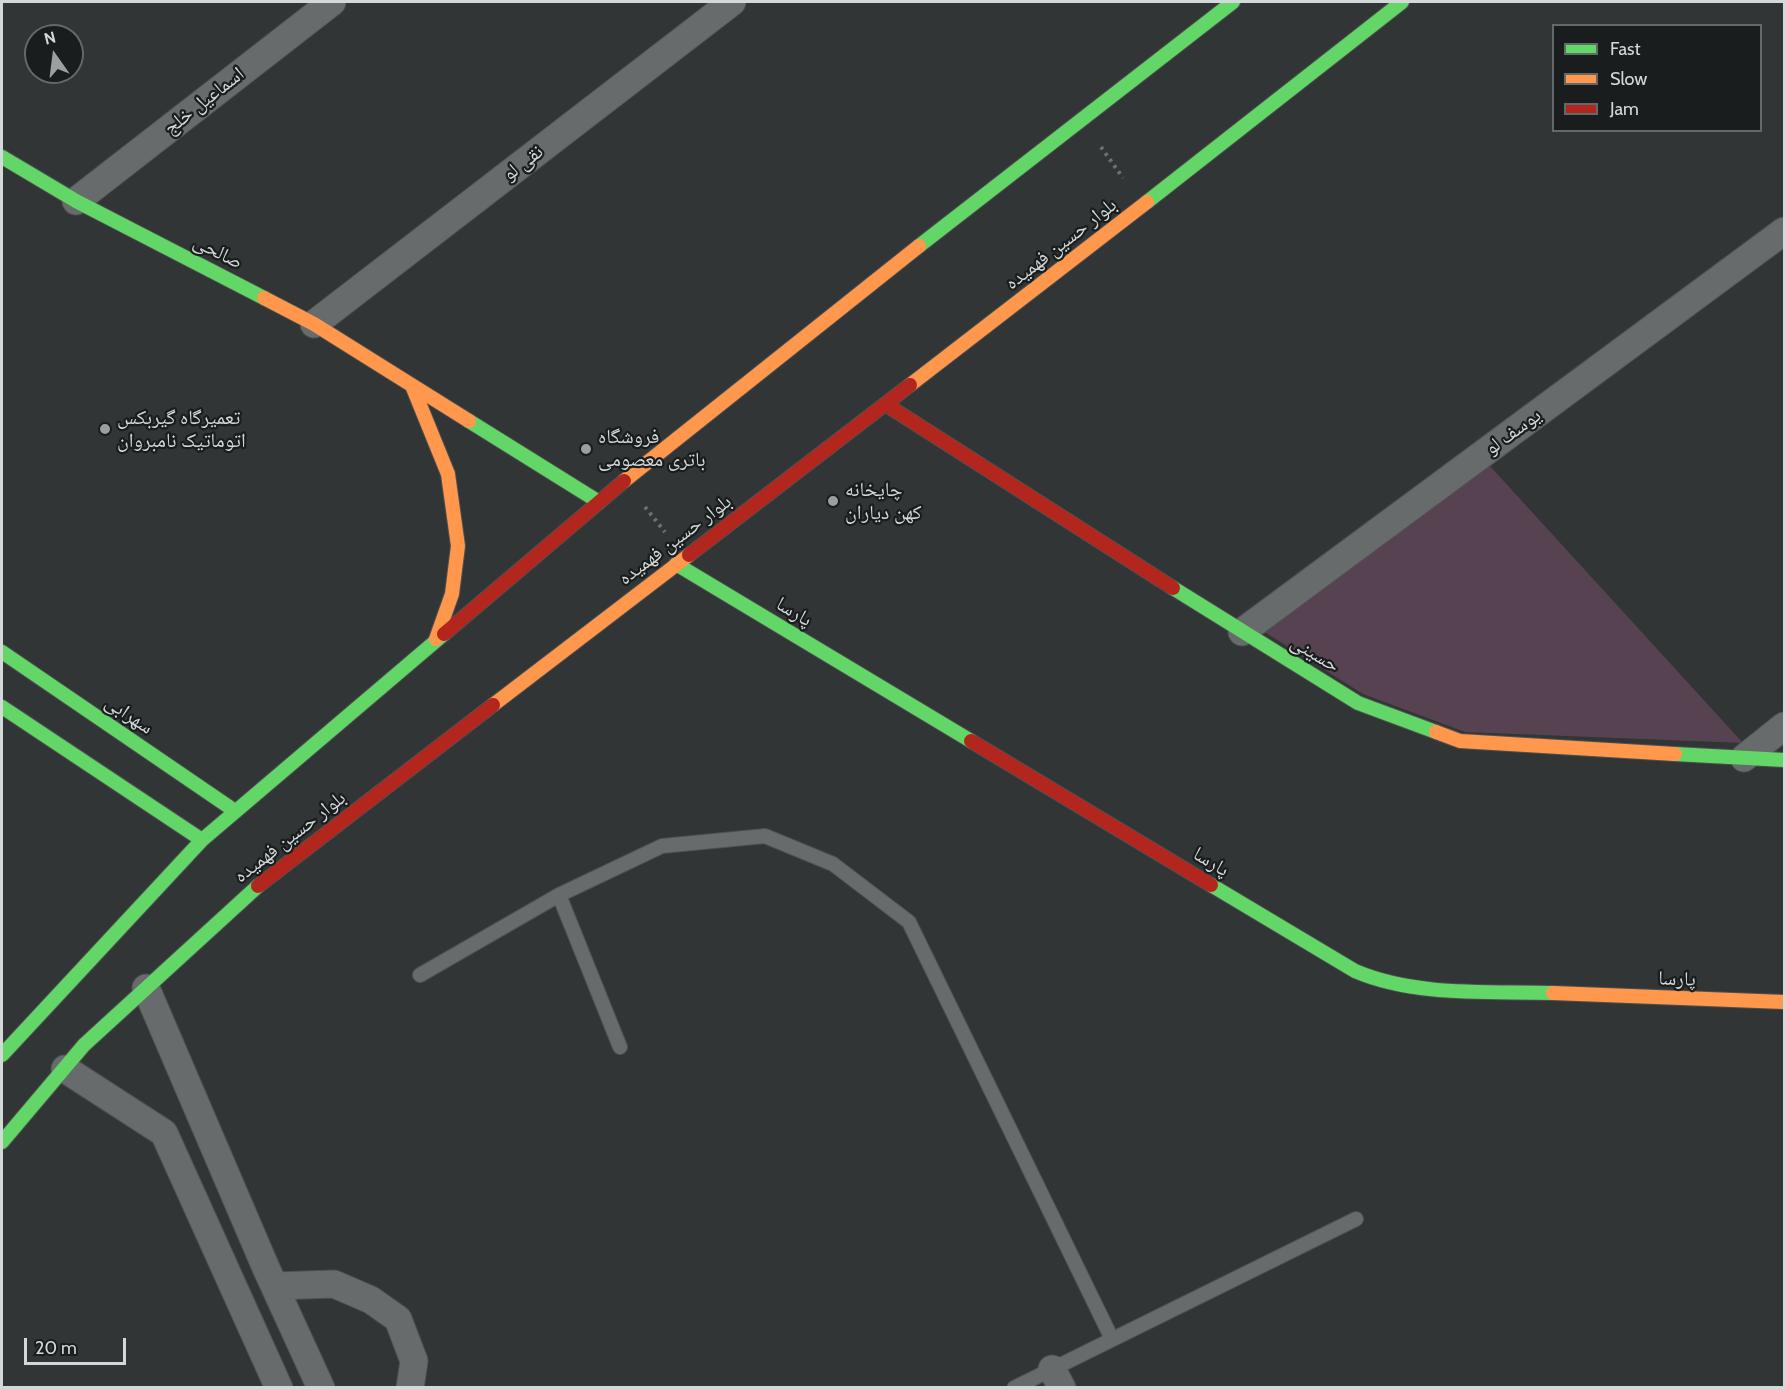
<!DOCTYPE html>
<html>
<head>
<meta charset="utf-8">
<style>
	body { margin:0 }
	#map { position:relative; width:1786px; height:1389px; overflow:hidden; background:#313535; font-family:Cabin,sans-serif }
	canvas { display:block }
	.frame { position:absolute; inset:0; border:3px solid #d3d8d8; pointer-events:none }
	.legend { position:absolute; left:1552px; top:24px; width:210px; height:108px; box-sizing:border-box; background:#191d1d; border:2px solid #636868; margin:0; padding:8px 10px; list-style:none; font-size:18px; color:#d3d8d8 }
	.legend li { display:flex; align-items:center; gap:12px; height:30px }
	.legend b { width:30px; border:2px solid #636868 }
	.north { position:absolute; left:24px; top:24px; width:60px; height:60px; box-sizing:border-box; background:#191d1d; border:2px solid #636868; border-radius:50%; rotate:346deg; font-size:16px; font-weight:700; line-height:24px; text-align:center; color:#d3d8d8 }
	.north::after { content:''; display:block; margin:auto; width:21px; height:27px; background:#9a9f9f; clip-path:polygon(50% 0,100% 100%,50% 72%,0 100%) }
	.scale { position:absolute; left:24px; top:1338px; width:102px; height:27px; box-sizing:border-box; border:3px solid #d3d8d8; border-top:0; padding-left:8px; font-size:18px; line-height:21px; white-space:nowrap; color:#d3d8d8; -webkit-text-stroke:4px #191d1d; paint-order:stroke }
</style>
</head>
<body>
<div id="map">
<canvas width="1786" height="1389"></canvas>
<div class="frame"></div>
<ul class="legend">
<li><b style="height:8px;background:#63d668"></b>Fast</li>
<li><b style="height:8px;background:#ff974d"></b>Slow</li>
<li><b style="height:8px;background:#b3261e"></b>Jam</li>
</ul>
<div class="north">N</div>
<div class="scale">20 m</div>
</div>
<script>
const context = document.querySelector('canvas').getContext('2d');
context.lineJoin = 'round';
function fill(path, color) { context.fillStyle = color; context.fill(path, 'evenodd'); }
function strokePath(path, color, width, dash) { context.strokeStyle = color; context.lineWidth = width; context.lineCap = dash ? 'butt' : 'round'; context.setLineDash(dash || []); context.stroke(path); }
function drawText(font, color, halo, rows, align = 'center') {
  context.font = font + ' Cabin,"Noto Naskh Arabic",sans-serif'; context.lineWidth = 4.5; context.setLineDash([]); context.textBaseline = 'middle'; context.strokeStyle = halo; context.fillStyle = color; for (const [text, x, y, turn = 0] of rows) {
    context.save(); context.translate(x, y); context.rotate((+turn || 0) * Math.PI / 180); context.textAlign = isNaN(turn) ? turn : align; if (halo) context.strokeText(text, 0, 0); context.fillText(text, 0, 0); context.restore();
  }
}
const green = new Path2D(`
	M1489,465L1743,743L1465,732L1363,694L1263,631Z`);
const path = new Path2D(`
	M1101,147L1123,178
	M645,507L665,532`);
const lane = new Path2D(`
	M420,975L559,895
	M620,1047L559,895L662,846L765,836L833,864L909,922L1112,1339
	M1014,1388L1356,1219`);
const street = new Path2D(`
	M76,201L332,2
	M314,324L732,2
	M1242,632L1784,231
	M1744,758L1784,726
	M146,988L266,1268L321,1388
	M65,1069L164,1133L279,1388
	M275,1286L334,1284L371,1300L398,1319L414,1361L410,1388
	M1052,1369L1062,1388`);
const fast = new Path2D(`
	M2,157L76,201L264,298
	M1147,202L1402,2
	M919,246L1233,2
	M469,421L599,502
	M676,564L971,741
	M1173,588L1358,703L1436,732
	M2,652L235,811
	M2,707L202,840
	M1675,754L1784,760
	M1211,885L1355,971C1416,997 1488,991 1553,993
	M2,1055L202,840L444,634
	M2,1142L84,1045L258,886`);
const slow = new Path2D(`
	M264,298L314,324L469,421
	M910,385L1147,202
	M413,388L448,474L458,546L452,594L436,639
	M624,481L919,246
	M493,705L689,555
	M1436,732L1460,741L1675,754
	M1553,993L1784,1002`);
const jam = new Path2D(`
	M885,404L1173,588
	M689,555L910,385
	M444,634L624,481
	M971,741L1211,885
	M258,886L493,705`);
const markers = [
	[105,429,6,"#9a9f9f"],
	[586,449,6,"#9a9f9f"],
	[833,501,6,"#9a9f9f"]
];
const streetNames = [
	["اسماعیل خلج",204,101,-38],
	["نقی لو",523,163,-38],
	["بلوار حسین فهمیده",1061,244,-38],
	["صالحی",218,252,27],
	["یوسف لو",1513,432,-36],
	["بلوار حسین فهمیده",675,540,-37],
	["پارسا",794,612,31],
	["حسینی",1315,654,31],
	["سهرابی",129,715,34],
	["بلوار حسین فهمیده",290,837,-38],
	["پارسا",1211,862,31],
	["پارسا",1677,979,2]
];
const poiNames = [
	["تعمیرگاه گیربکس",117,418],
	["اتوماتیک نامبروان",117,441],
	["فروشگاه",598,437],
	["باتری معصومی",598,460],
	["چایخانه",845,490],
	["کهن دیاران",845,513]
];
fill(green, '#574251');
strokePath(lane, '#4e5151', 16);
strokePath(street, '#4e5151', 29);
strokePath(fast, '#4e5151', 16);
strokePath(slow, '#4e5151', 16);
strokePath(jam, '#4e5151', 16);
strokePath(path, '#6d7070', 4, [3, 4.5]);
strokePath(lane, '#686b6c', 14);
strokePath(street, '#686b6c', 27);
strokePath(fast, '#63d668', 14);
strokePath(slow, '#ff974d', 14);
strokePath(jam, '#b3261e', 14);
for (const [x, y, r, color] of markers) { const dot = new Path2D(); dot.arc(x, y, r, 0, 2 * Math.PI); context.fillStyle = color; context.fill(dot); strokePath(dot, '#191d1d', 2); }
drawText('20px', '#d3d8d8', '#191d1d', streetNames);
drawText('20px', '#d3d8d8', '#191d1d', poiNames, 'left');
</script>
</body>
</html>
